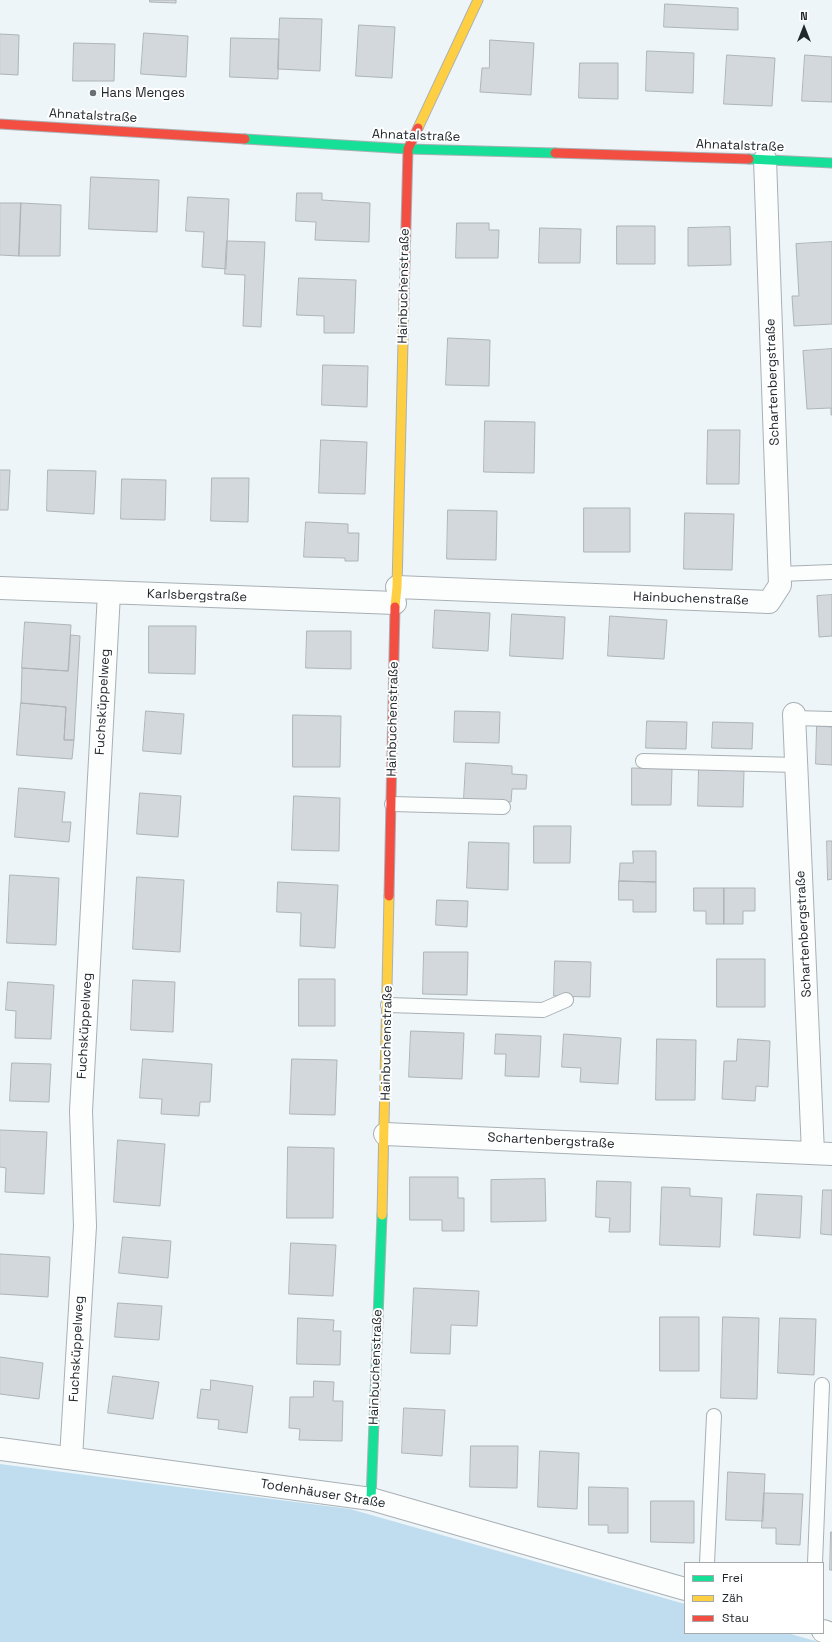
<!DOCTYPE html>
<html>
<head>
<meta charset="utf-8">
<style>
	body { margin:0 }
	#map { position:relative; width:832px; height:1642px; overflow:hidden; background:#edf5f9; font-family:"Space Grotesk",sans-serif }
	canvas { display:block }
	.legend { position:absolute; left:684px; top:1562px; width:140px; height:72px; box-sizing:border-box; background:#fff; border:1px solid #a6a9ab; margin:0; padding:5px 7px; list-style:none; font-size:12px; color:#21282c }
	.legend li { display:flex; align-items:center; gap:8px; height:20px }
	.legend b { width:20px; border:1px solid #a6a9ab }
	.north { position:absolute; left:784px; top:8px; width:40px; height:40px; -webkit-text-stroke:3px #fff; paint-order:stroke; rotate:0deg; font-size:11px; font-weight:700; line-height:16px; text-align:center; color:#21282c }
	.north::after { content:''; display:block; margin:auto; width:14px; height:18px; background:#21282c; clip-path:polygon(50% 0,100% 100%,50% 72%,0 100%) }
</style>
</head>
<body>
<div id="map">
<canvas width="832" height="1642"></canvas>
<ul class="legend">
<li><b style="height:5px;background:#16e098"></b>Frei</li>
<li><b style="height:5px;background:#ffcf43"></b>Zäh</li>
<li><b style="height:5px;background:#f24e42"></b>Stau</li>
</ul>
<div class="north">N</div>
</div>
<script>
const context = document.querySelector('canvas').getContext('2d');
context.lineJoin = 'round';
function fill(path, color) { context.fillStyle = color; context.fill(path, 'evenodd'); }
function strokePath(path, color, width, dash) { context.strokeStyle = color; context.lineWidth = width; context.lineCap = dash ? 'butt' : 'round'; context.setLineDash(dash || []); context.stroke(path); }
function drawText(font, color, halo, rows, align = 'center') {
  context.font = font + ' "Space Grotesk",sans-serif'; context.lineWidth = 4; context.setLineDash([]); context.textBaseline = 'middle'; context.strokeStyle = halo; context.fillStyle = color; for (const [text, x, y, turn = 0] of rows) {
    context.save(); context.translate(x, y); context.rotate((+turn || 0) * Math.PI / 180); context.textAlign = isNaN(turn) ? turn : align; if (halo) context.strokeText(text, 0, 0); context.fillText(text, 0, 0); context.restore();
  }
}
const green = new Path2D(`
	M0,1464L350,1509L685,1604V1633H787L819,1642H0Z`);
const building = new Path2D(`
	M150,0H176V3L150,2Z
	M665,4L738,8V30L664,27Z
	M280,18L322,19L320,71L278,69Z
	M359,25L395,27L392,78L356,76Z
	M144,33L188,36L186,77L141,74Z
	M0,34L19,35L18,75L0,74Z
	M231,38L279,39L278,79L230,77Z
	M490,40L534,43L531,95L480,92L482,68H489Z
	M74,43L115,44L114,81H73Z
	M647,51L694,53L693,93L646,91Z
	M727,55L775,58L772,106L724,104Z
	M805,55L832,57V102L802,101Z
	M580,63H618V99L579,98Z
	M91,177L159,180L157,232L89,229Z
	M297,193H322V200L370,203L369,242L315,240L316,222L296,221Z
	M188,197L229,199L226,269L202,267L204,232L186,231Z
	M0,203H21L19,256L0,255Z
	M21,203L61,205L60,256H19Z
	M457,223H489V230H499L498,258H456Z
	M617,226H655V264H617Z
	M730,227L731,265L688,266V228Z
	M540,228L581,229L580,263H539Z
	M227,241L265,242L261,327L243,326L245,275L225,274Z
	M832,242V324L794,326L792,296H799L796,244Z
	M299,278L356,280L354,333H324V316L297,315Z
	M448,338L490,340L489,386L446,385Z
	M832,349V415H831V408L807,409L803,351Z
	M323,365L368,366L367,407L322,405Z
	M485,421L535,422L534,473L484,472Z
	M708,430H740L739,484H707Z
	M321,440L367,442L365,494L319,493Z
	M0,470H10L8,510H0Z
	M48,470L96,471L94,514L47,511Z
	M212,478H249L248,522L211,521Z
	M122,479L166,480L165,520L121,519Z
	M584,508H630V552H584Z
	M448,510L497,511L496,560L447,559Z
	M685,513L734,514L732,570L684,569Z
	M306,522L348,524V533H359L358,561H345V558L304,557Z
	M832,595V636L819,637L817,596Z
	M435,610L490,613L488,651L433,648Z
	M512,614L565,617L563,659L510,656Z
	M610,616L667,620L664,659L608,656Z
	M25,622L71,625L68,671L22,668Z
	M149,626H196L195,674L149,673Z
	M307,631H351V669L306,668Z
	M71,635L80,636L74,740H64L66,707L21,703L22,668L68,671Z
	M21,703L66,707L64,740H74L72,759L17,755Z
	M146,711L184,714L181,754L143,751Z
	M455,711L500,712L499,743L454,742Z
	M293,715L341,716L340,767H293Z
	M647,721L687,722L686,749L646,748Z
	M713,722L753,723L752,749L712,748Z
	M817,726L832,727V765L816,764Z
	M466,763L512,766V774L527,775L526,789H512L511,802L464,799Z
	M632,768L672,769L671,805H632Z
	M699,769L744,771L743,807L698,806Z
	M19,788L65,792L62,822H71L69,842L15,837Z
	M140,793L181,796L178,837L137,834Z
	M294,796L340,798L339,851L292,850Z
	M534,826H571L570,863H534Z
	M827,841H832V879L828,880Z
	M469,842L509,843L508,890L467,888Z
	M633,851H656V882L619,881L620,863H633Z
	M10,875L59,878L56,945L7,943Z
	M137,877L184,880L180,952L133,949Z
	M619,881L656,882V912H633V900H619Z
	M278,882L338,885L335,948L300,946L301,913L277,912Z
	M694,888H724V924H706V911H694Z
	M724,888H755V911H743V924H724Z
	M437,900L468,901L467,927L436,925Z
	M424,952H468L467,995L423,994Z
	M717,959H765V1007H717Z
	M555,961L591,962L590,997L554,996Z
	M299,979H335V1026H299Z
	M133,980L175,982L173,1032L131,1030Z
	M8,982L54,985L51,1039L15,1038L16,1011L6,1010Z
	M411,1031L464,1033L462,1079L409,1077Z
	M496,1034L541,1036L539,1077L505,1076L506,1054H495Z
	M564,1034L621,1038L618,1084L580,1082L581,1068L562,1067Z
	M657,1039L696,1040L695,1100H656Z
	M738,1039L770,1041L768,1087L756,1086L755,1101L722,1099L724,1061H736Z
	M143,1059L212,1064L210,1102H200L199,1116L161,1114L162,1099L140,1098Z
	M292,1059L337,1060L335,1115L290,1114Z
	M12,1063L51,1064L49,1102L10,1101Z
	M0,1130L47,1132L44,1194L5,1192L6,1168L0,1167Z
	M118,1140L165,1144L160,1206L114,1202Z
	M288,1147L334,1148L333,1218H287Z
	M410,1177H458V1198H464V1231H442V1220H410Z
	M545,1179L546,1221L491,1222V1180Z
	M597,1181L631,1182L630,1232H609L610,1218L596,1217Z
	M662,1187L690,1188V1196L722,1198L720,1247L660,1245Z
	M823,1190H832V1235L821,1234Z
	M757,1194L802,1196L800,1238L754,1235Z
	M123,1237L171,1241L168,1278L119,1273Z
	M291,1243L336,1245L333,1296L289,1294Z
	M0,1254L50,1257L48,1297L0,1294Z
	M414,1288L479,1291L477,1326L451,1325L450,1354L411,1353Z
	M118,1303L162,1306L159,1340L115,1337Z
	M660,1317H699V1371H660Z
	M723,1317L759,1318L757,1399L721,1398Z
	M298,1318L334,1320L333,1331H341L340,1365L297,1364Z
	M780,1318L816,1319L814,1375L778,1373Z
	M0,1357L43,1363L39,1399L0,1394Z
	M113,1376L159,1382L153,1419L108,1413Z
	M211,1380L253,1386L247,1433L218,1429L219,1420L197,1418L201,1389L210,1390Z
	M314,1381L334,1382L333,1401H343L342,1441L299,1440L300,1429L289,1428L290,1397H313Z
	M404,1408L445,1410L442,1456L402,1453Z
	M471,1446H518L517,1488L470,1487Z
	M540,1451L579,1453L577,1509L538,1507Z
	M728,1472L765,1474L763,1521L726,1520Z
	M589,1487L628,1488V1533H608V1525H589Z
	M764,1493L803,1494L800,1545L776,1544V1528H762Z
	M651,1501H694V1543L651,1542Z
	M831,1532H832V1570H830Z`);
const lane = new Path2D(`
	M780,574L832,572
	M794,718L832,719
	M643,761L796,765
	M392,804L503,807
	M388,1005L543,1010L566,1000
	M707,1563L714,1416
	M815,1563L822,1385`);
const street = new Path2D(`
	M397,587L769,602L780,585L765,159
	M0,588L395,603
	M794,714L813,1153
	M385,1134L832,1154
	M0,1449L371,1499L685,1589
	M71,1458L85,1226L81,1111L109,593
	M823,1631L832,1634`);
const fast = new Path2D(`
	M245,139L408,149L555,153
	M749,159L832,163
	M371,1499L382,1215`);
const slow = new Path2D(`
	M418,128L478,0
	M395,607L397,587L404,301
	M382,1215L389,896`);
const jam = new Path2D(`
	M0,124L245,139
	M555,153L749,159
	M404,301L408,149L418,128
	M389,896L395,607`);
const markers = [
	[93,93,4,"#687074"]
];
const poiNames = [
	["Hans Menges",101,93]
];
const streetNames = [
	["Ahnatalstraße",93,116,3],
	["Ahnatalstraße",416,136,2],
	["Ahnatalstraße",740,146,2],
	["Hainbuchenstraße",404,286,-89],
	["Schartenbergstraße",773,382,-92],
	["Karlsbergstraße",197,596,2],
	["Hainbuchenstraße",691,599,2],
	["Fuchsküppelweg",103,702,-87],
	["Hainbuchenstraße",393,719,-89],
	["Schartenbergstraße",804,934,-93],
	["Fuchsküppelweg",85,1026,-87],
	["Hainbuchenstraße",387,1043,-89],
	["Schartenbergstraße",551,1141,3],
	["Fuchsküppelweg",77,1349,-87],
	["Hainbuchenstraße",376,1367,-88],
	["Todenhäuser Straße",323,1494,9]
];
fill(green, '#bfddef');
fill(building, '#d3d8dd');
strokePath(building, '#aeb4b8', 1);
strokePath(lane, '#a9b0b4', 16);
strokePath(street, '#a9b0b4', 24);
strokePath(fast, '#a9b0b4', 11);
strokePath(slow, '#a9b0b4', 11);
strokePath(jam, '#a9b0b4', 11);
strokePath(lane, '#fcfefe', 14);
strokePath(street, '#fcfefe', 22);
strokePath(fast, '#16e098', 9);
strokePath(slow, '#ffcf43', 9);
strokePath(jam, '#f24e42', 9);
for (const [x, y, r, color] of markers) { const dot = new Path2D(); dot.arc(x, y, r, 0, 2 * Math.PI); context.fillStyle = color; context.fill(dot); strokePath(dot, '#fff', 1.5); }
drawText('13px', '#21282c', '#fff', poiNames, 'left');
drawText('13px', '#21282c', '#fff', streetNames);
</script>
</body>
</html>
